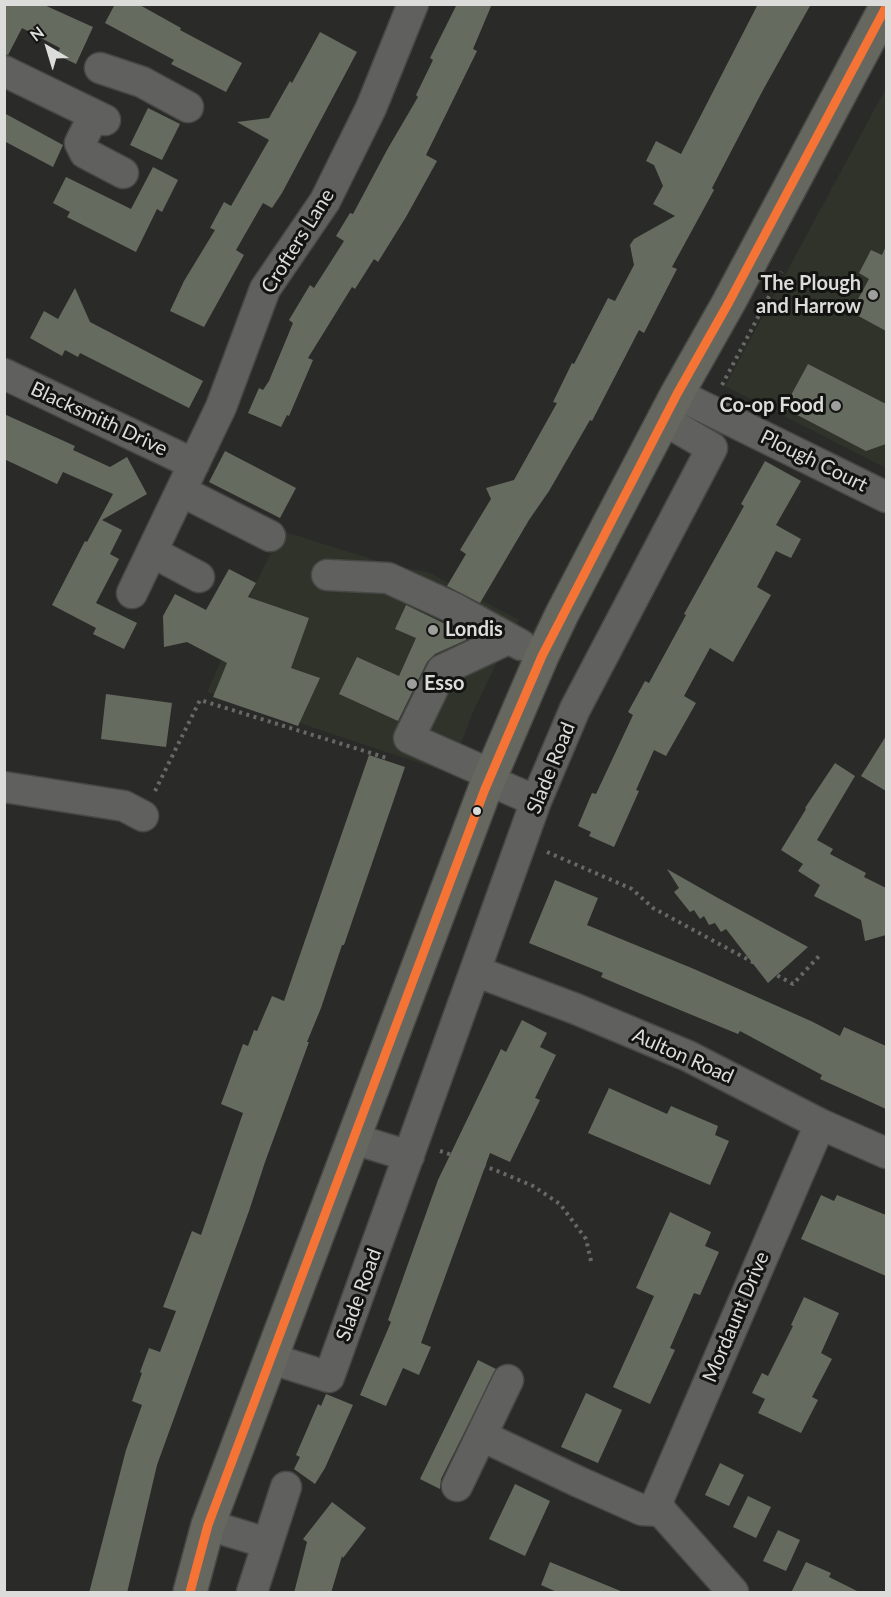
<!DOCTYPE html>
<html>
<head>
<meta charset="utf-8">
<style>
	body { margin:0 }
	#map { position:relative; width:891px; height:1597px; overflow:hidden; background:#2a2b29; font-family:Lato,sans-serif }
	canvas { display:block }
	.frame { position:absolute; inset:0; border:6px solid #dcddda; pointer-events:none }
	.north { position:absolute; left:18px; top:18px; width:60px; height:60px; -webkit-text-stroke:4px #131412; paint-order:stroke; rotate:322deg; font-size:16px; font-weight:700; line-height:24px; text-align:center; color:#dcddda }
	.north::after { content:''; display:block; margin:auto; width:21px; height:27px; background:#dcddda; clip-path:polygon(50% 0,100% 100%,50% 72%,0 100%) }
</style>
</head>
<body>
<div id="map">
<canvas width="891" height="1597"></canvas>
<div class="frame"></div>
<div class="north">N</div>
</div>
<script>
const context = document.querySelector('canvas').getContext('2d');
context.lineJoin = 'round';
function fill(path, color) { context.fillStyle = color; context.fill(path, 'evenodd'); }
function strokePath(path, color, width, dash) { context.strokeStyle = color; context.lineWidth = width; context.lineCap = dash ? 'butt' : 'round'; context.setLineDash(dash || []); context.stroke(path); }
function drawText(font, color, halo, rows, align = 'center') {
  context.font = font + ' Lato,sans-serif'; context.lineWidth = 6; context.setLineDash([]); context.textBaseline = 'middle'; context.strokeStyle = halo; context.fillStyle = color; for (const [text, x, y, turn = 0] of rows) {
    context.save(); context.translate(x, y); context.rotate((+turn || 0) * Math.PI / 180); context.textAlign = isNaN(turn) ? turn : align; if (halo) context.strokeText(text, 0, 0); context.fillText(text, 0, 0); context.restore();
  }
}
const built = new Path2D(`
	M886,88V468L725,386Z
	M282,531L394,566L428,572L519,620L508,639L474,710L449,773L207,692L256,583Z`);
const building = new Path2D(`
	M4,4H42L93,27L76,64L57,55L60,48L22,28L8,55L4,54Z
	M115,4H138L181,28L180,30L242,63L226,92L171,64L174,60L105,23Z
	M457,4H492L473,49L477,51L426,155L437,161L406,217L378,262L374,259L355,289L352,287L308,358L313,360L289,416L287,415L281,427L248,413L259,388L263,390L269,381L293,323L289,320L310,285L314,288L344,241L336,236L350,213L353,214L387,150L418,97L416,95L433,60L430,58Z
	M758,4H811L763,90L712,188L714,190L672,267L677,269L644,333L639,330L592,421L590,420L549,491L529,520L480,603L447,586L466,554L460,550L491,499L486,488L514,480L557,403L553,402L572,363L574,364L608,298L615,301L634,265L630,245L634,239L675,216L653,204L663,186L654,165L646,161L656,141L681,154Z
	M320,32L357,52L282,193L272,208L263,203L236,250L244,255L204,327L170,311L184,281L215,230L210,228L224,202L231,206L269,140L237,122L269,118L290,81L292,83Z
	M148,108L180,124L162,160L130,145Z
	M4,113L63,145L53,167L4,141Z
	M153,167L178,180L162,212L157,209L136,252L67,217L70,212L53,203L66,177L131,209Z
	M886,246V331L851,312L869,279L859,273L871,250L882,255Z
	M75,288L90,322L203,381L189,408L80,353L78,357L65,350L62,356L30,338L44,311L58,319Z
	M808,364L886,404V444L866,451L784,408Z
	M4,414L75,446L73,450L110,467L127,457L147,494L102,520L122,530L110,554L119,559L96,603L137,623L124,649L93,634L96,628L52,605L85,541L87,542L113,494L63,472L57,484L4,459Z
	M225,451L296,488L280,518L209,482Z
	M765,461L801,481L776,525L801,539L791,558L776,551L757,587L771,595L733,662L710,648L684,696L696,703L666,756L654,750L636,790L639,791L614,847L589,836L591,832L578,826L592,793L596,794L633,715L628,712L645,681L649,683L686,615L684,614L744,506L741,504Z
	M229,569L256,583L248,597L309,618L291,668L320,678L298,726L213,697L227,663L187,642L164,647L163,616L175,594L206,610Z
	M406,605L468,635L466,640L435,654L427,662L398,721L339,694L357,657L399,676L416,638L395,629Z
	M106,694L172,703L166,747L101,739Z
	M886,736V791L861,776Z
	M369,755L405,767L344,945H342L321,1008L307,1042H309L265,1162L249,1211L157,1465L127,1593H89L126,1450L142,1405L132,1401L142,1373L140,1372L149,1348L160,1352L176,1311L163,1307L192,1231L201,1235L243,1113L221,1104L243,1044L248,1046L254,1030L257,1031L272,996L284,1001Z
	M835,763L855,776L817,840L833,849L830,854L866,873L864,877L886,888V935L865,941L861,920L814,896L820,885L798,871L803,864L781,850L806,809L805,808Z
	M667,869L718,898L808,947L768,983L726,929L721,932L715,923L709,925L704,916L700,919L694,910L690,912L674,892L679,888Z
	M555,880L598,898L587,925L694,969L813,1022L840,1036L844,1027L886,1046V1109L820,1079L822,1075L740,1031L738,1034L634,991L601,977L603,973L529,943Z
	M522,1020L547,1033L540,1047L556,1055L535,1098L540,1100L510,1162L490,1153L421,1343L431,1347L419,1375L403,1368L386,1406L360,1395L391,1322L388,1320L438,1180L501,1049L506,1052Z
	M609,1088L667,1114L671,1106L718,1126L715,1135L729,1141L710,1185L588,1133Z
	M821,1195L834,1201L837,1195L886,1215V1276L801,1239Z
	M670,1212L711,1232L705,1246L719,1252L700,1295L694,1293L670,1348L675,1350L650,1404L613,1387L654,1296L636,1288Z
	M804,1297L839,1313L821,1353L832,1359L812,1397L818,1400L801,1433L758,1413L765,1399L752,1393L762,1373L768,1376L793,1326L791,1325Z
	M478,1360L496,1369L441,1479L440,1489L420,1479Z
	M586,1393L622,1410L598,1463L561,1447Z
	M326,1394L353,1405L325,1468L315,1484L294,1469L300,1457L296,1455L318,1404L321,1406Z
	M720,1463L744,1475L729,1506L705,1495Z
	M515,1484L550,1501L525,1556L489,1539Z
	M748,1496L771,1507L756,1538L733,1527Z
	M332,1502L366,1528L343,1558L342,1556L331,1593H294L307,1542L303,1539Z
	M778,1530L800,1540L786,1571L763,1561Z
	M550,1562L623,1592V1593H559L541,1585Z
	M806,1562L831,1573L829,1577L861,1593H791Z`);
const path = new Path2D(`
	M722,385L782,272
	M155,791L200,700L387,758
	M547,852L632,889L653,908L793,984L821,954
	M440,1151L495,1170L533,1186L560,1204L586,1239L591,1261`);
const minor = new Path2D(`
	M100,68L142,82L188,107
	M4,71L105,120
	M94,115L80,143L85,153L123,173
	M4,374L194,464
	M677,394L886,497
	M181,491L270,536
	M152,552L199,577
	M327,575L388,578L456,609L521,645
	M132,593L221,407L265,289L325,201L371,108L413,4
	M490,774L409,738L442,670L508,639
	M488,780L536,801
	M4,787L124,806L143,816
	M475,971L576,1009L688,1056L820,1124L886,1153
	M354,1139L409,1156
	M272,1359L329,1377L536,801L575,709L712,448L664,420
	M482,1436L579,1482L642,1510L661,1511
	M457,1486L508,1380
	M208,1525L267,1543
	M252,1592L286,1487
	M733,1592L661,1511L658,1500L820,1124`);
const major = new Path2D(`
	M190,1592L208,1525L485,789L542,656L562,614L677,394L729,302L886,7`);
const bus1 = new Path2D(`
	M190,1592L208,1525L485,789L542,656L677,394L729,302L886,7`);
const markers = [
	[873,295,6,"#9e9f9c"],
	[836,406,6,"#9e9f9c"],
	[433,630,6,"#9e9f9c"],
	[412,684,6,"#9e9f9c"],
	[477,811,5,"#dcddda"]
];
const streetNames = [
	["Crofters Lane",298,241,-58],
	["Blacksmith Drive",99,419,25],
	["Plough Court",814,461,26],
	["Slade Road",551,768,-68],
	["Aulton Road",683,1056,24],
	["Slade Road",359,1295,-70],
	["Mordaunt Drive",736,1317,-67]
];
const poiNames = [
	["The Plough",861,284],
	["and Harrow",861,307],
	["Co-op Food",824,406],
	["Londis",445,630,"left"],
	["Esso",424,684,"left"]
];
fill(built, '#2f332a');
fill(building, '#666b5f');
strokePath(minor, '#474846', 33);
strokePath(major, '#474846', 36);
strokePath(path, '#686967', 4, [3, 4.5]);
strokePath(minor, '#60615f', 30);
strokePath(major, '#666860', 33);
strokePath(bus1, '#f57335', 9);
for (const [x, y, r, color] of markers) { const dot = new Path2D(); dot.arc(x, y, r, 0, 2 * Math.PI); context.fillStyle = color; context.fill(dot); strokePath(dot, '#131412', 2); }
drawText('20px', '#dcddda', '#131412', streetNames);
drawText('bold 20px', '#dcddda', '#131412', poiNames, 'right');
</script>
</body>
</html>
